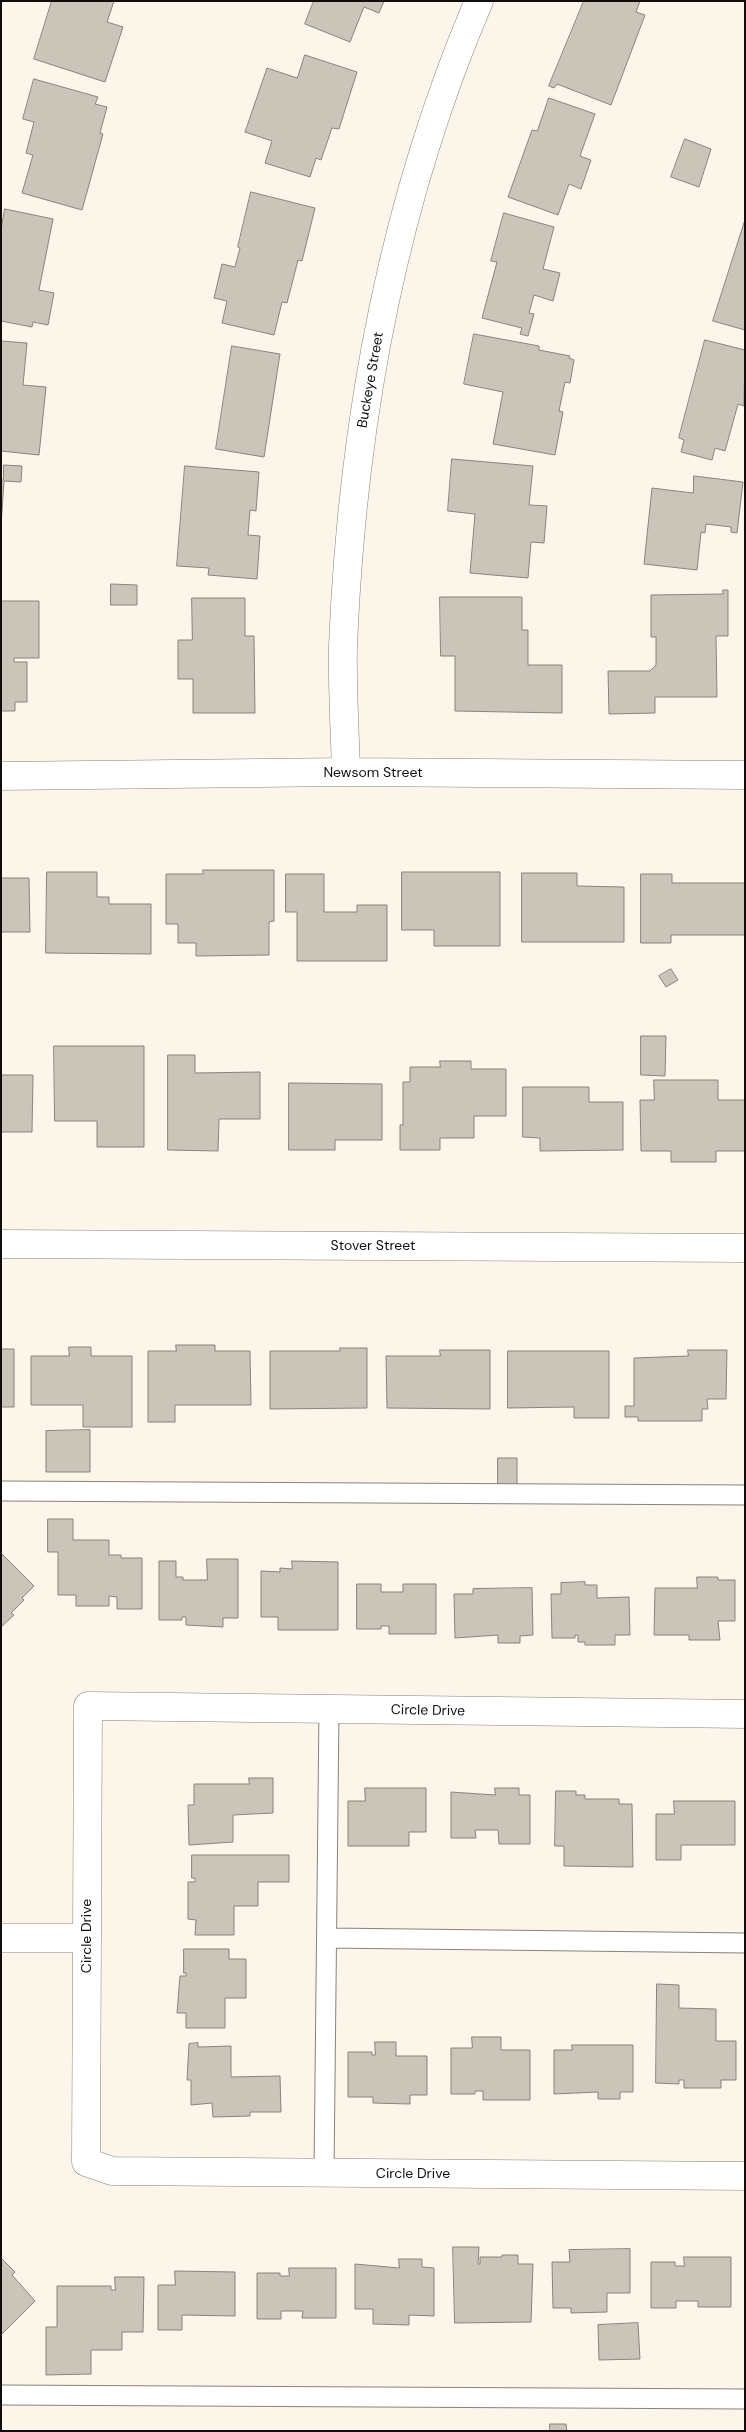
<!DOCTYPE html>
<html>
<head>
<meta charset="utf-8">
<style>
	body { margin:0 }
	#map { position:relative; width:746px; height:2432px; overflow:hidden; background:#fcf5ea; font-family:"DM Sans",sans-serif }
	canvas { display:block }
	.frame { position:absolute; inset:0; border:2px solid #100e0b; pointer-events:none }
</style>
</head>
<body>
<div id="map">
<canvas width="746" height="2432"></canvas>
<div class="frame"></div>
</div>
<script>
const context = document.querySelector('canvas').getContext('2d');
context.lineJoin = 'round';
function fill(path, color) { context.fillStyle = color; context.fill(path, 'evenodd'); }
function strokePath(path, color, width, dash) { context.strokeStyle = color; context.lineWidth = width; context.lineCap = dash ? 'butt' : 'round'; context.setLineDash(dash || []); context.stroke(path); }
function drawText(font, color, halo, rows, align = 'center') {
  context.font = font + ' "DM Sans",sans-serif'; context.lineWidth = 4.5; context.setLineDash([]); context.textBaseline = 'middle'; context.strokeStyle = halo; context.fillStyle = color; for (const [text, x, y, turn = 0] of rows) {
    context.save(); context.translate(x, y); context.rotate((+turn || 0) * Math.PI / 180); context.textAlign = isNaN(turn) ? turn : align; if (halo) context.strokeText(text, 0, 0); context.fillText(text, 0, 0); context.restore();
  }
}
const building = new Path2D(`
	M52,1H114L107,22L123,27L105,82L34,59Z
	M314,1H384L379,13L364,7L350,42L305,24Z
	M584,1H640L636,12L645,15L611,105L557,84L554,88L549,86Z
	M305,55L357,72L339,129L332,128L321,160L316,158L310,177L265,163L272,141L245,132L267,68L297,78Z
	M34,79L98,97L95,104L107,107L100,133L103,134L82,210L22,193L33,155L26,153L34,122L23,119Z
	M549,98L595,114L580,156L591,160L581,189L569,184L558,215L508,197L532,130L537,131Z
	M685,139L711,149L699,187L671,177Z
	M251,192L315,208L302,261L298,260L287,303L282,302L274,335L222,323L227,301L214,298L222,264L235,267L240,248L238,247Z
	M5,209L53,219L39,290L54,293L48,325L33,322L32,327L1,321V230Z
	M504,213L554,227L543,269L560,273L553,301L534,295L529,313L534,314L528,336L520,334L522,328L482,318L497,262L491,261Z
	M745,220V330L713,321Z
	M474,334L539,346V350L570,356L569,358L574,360L570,383L565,382L559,411L563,412L555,455L493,444L503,392L464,384Z
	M705,340L745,350L744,406L738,404L725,451L715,448L712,460L681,452L684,440L679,438Z
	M1,341L27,343L23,385L46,387L39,455L1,451Z
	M232,346L280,354L264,457L216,449Z
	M452,459L533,466L529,505L547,506L544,543L531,542L528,578L470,573L475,514L448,511Z
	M4,465L22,466L21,482L4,481L1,526V480H3Z
	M185,466L259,472L256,511L250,510L248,535L260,536L257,579L208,575L209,568L177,566Z
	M694,476L743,482L737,533L731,532V527L706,524L705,533L701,532L697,570L644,564L652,488L693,493Z
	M111,584L137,585V605H111Z
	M723,590H728V636H716L717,697H655V713L609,714L608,671H650L656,665V637H651V595L723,594Z
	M440,597H522V630H528V665H562V713L455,711V656H441Z
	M192,598H245V636H254L255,713H193V679H178V640H192Z
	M1,601H39V658H14V662H27V702H15V711H1Z
	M203,870H274V921L269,922V955L196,956V943H178V924H166V874H203Z
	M47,872H97V897H109V904H151V954L46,953Z
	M402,872H500V946H434V930H402Z
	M522,873H577V886L624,887V942H522Z
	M286,874H324V912H357V905H387V961H297V912H286Z
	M641,874H672V883H745V935H671V943H641Z
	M1,878H29L30,932H1Z
	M671,969L678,980L666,987L659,976Z
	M641,1036H666L665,1076L641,1075Z
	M54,1046H144V1147H97V1121H55Z
	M168,1055H195V1073L260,1072V1119H219L218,1151L168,1150Z
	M440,1061H471V1069H506V1116H474V1138H440V1150H400V1125H403V1082H410V1067H440Z
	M1,1075H33L32,1132H1Z
	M654,1080H718V1100H745V1151H716V1162H671V1151H641L640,1100H654Z
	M289,1083L382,1084V1140H335V1150H289Z
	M523,1087H589V1102H623V1150L540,1151V1138L523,1137Z
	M176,1345H215V1351H250L251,1405H175V1422H148V1351H176Z
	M69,1347H91V1356H132V1427H83V1405H31V1356H69Z
	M340,1348H367V1408L270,1409V1351H340Z
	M1,1349H14V1407H1Z
	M440,1350H490V1409L387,1408L386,1356H440Z
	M688,1350H727L726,1399H707L708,1409H702V1421H638V1417H625V1406H634V1358L688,1356Z
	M508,1351H609V1418H574V1407L508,1408Z
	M90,1430V1472H46V1431Z
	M498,1458H517V1485H498Z
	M48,1519H73V1540H109V1555H121V1558H142V1609H117V1597L109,1596V1606H76V1595H58V1552H48Z
	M1,1553L34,1586L22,1598L24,1600L11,1613L14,1615L1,1627Z
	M207,1559H238V1618H223V1627L186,1625V1617H182V1620H159V1561H176V1577H183V1580H207Z
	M292,1561L338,1562V1630H278V1617H261V1571L280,1572V1568L292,1569Z
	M697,1577H718V1580H735V1621H718L720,1640H689V1635H654L655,1588H697Z
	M585,1582V1585H597V1598L629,1597L630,1635H615V1645H585V1642H578V1635H575V1638H552L551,1594H561V1583Z
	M357,1584H381V1592H403V1584H436V1634H389V1626H381V1629H357Z
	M532,1588L533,1635L520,1636V1643H498V1635L455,1638L454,1594H473V1589Z
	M249,1778H273V1813L233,1815V1842L189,1845L188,1805H194V1784H249Z
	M365,1788H426V1832H409V1846H348V1801H365Z
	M495,1788H519V1795H530V1844H499L498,1830H475L476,1838H451V1792L495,1795Z
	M556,1791H576V1795H585V1799H619V1804H632L633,1867L564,1866V1846H555Z
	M674,1801H735V1845H681V1860H656V1814H674Z
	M192,1855H289V1882H258V1906H234V1935H195L196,1920L188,1919V1882H195V1878H192Z
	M184,1949H229V1959H246V1998H225V2028H186V2013H177L180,1976H186V1973H184Z
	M657,1984L679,1985V2008L716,2009V2041H736V2080H721V2088H684V2080H679V2084L656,2083Z
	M472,2037H501V2050H530V2100H483V2091H475V2094H451V2048H472Z
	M375,2042H396V2056H427V2095H410V2104L373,2103V2097H348V2052H372V2055H375Z
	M198,2043V2047L231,2046V2077L280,2076L281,2112H250V2116L213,2117L212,2103L191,2105V2080H187L189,2044Z
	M572,2045H633V2092H620V2099H598V2092L554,2094V2050H572Z
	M453,2247H479L478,2264H480V2257H502V2255H518V2264H533L531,2322L455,2323Z
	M630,2249V2293H607V2312L571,2313V2308H553L552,2262H570L569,2250Z
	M684,2257H731V2307H698V2301H676V2308H651V2262H675V2266H684Z
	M1,2258L15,2272L12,2275L35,2301L1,2335Z
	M399,2259H422V2267L434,2268V2316L409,2315V2325L373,2324V2309H355V2264L399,2268Z
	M289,2268H336V2318H302L303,2311H281V2319H257V2273H280V2276H289Z
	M175,2271L235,2272V2316L182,2315V2330H158V2285H175Z
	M115,2277H144L143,2332H122V2350H91V2374L46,2375V2327H57V2286H111V2290H115Z
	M638,2323L640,2359L599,2360L598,2325Z
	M550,2424H566L567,2431H550Z`);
const lane = new Path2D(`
	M1,1491L745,1495
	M328,1938L745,1943
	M324,2173L329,1709
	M1,2395L745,2399`);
const street = new Path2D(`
	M346,772C345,730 342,688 343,646C352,426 392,204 479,1
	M1,776L346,772L745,775
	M1,1244L745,1248
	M745,1714L88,1706L86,2162L112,2171L745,2176
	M1,1938H87`);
const streetNames = [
	["Buckeye Street",371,380,-80],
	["Newsom Street",373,773],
	["Stover Street",373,1246],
	["Circle Drive",428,1711,1],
	["Circle Drive",87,1936,-90],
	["Circle Drive",413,2174]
];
fill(building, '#cbc4b9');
strokePath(building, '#898379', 1);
strokePath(lane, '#888278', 21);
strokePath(street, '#888278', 29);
strokePath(lane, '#fff', 19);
strokePath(street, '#fff', 28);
drawText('14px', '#100e0b', '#fff', streetNames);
</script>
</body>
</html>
